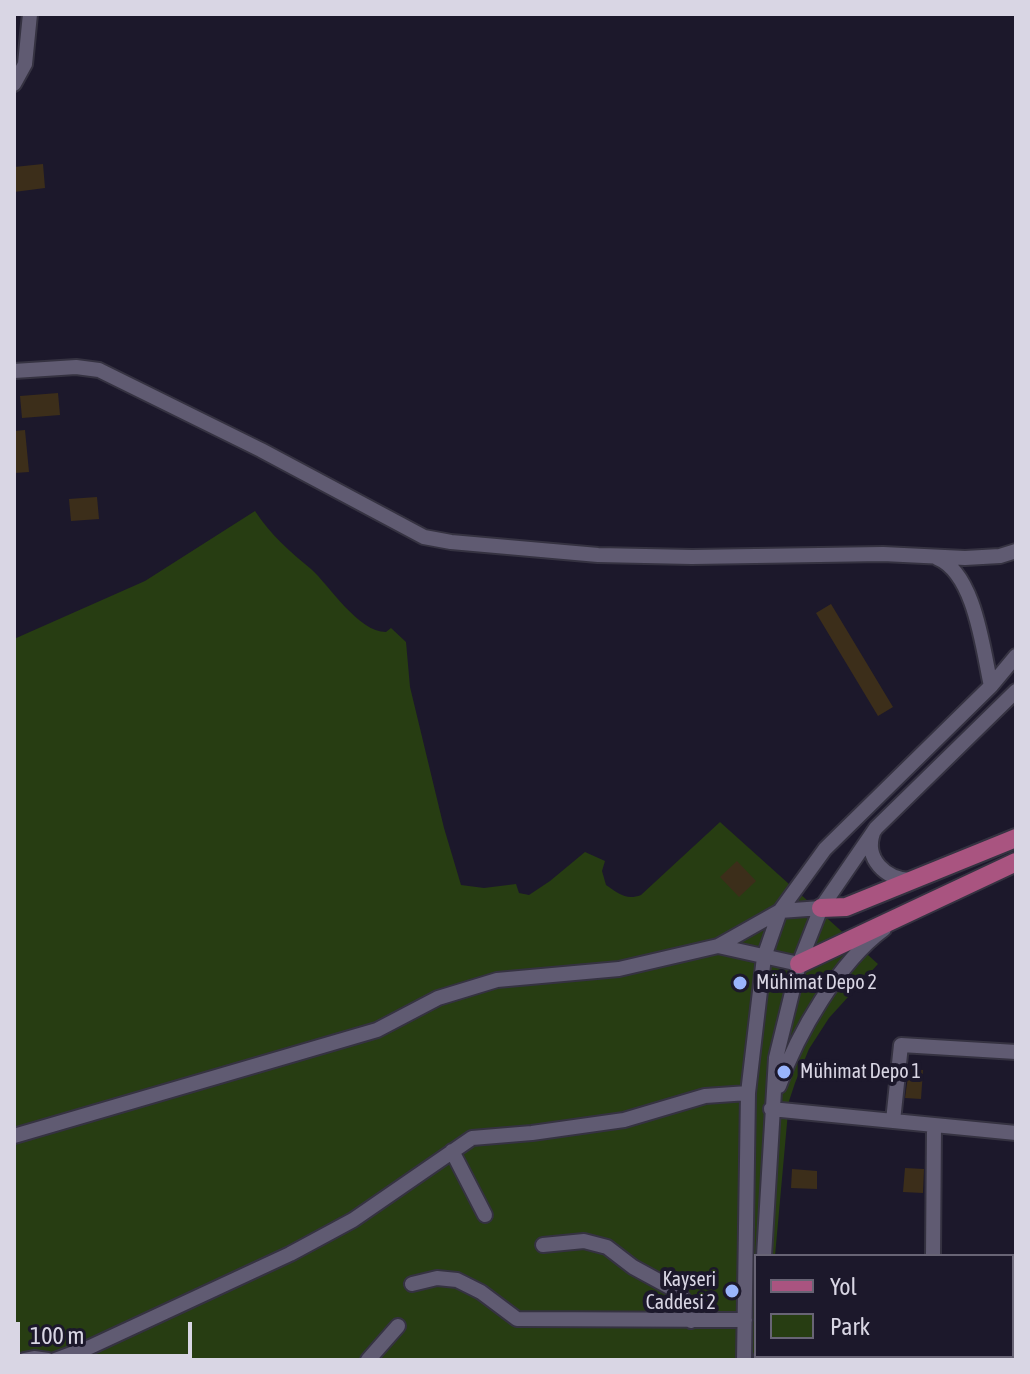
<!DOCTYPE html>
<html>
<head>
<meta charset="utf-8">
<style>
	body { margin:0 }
	#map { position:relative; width:1030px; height:1374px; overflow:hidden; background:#1c182b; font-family:"Asap Condensed",sans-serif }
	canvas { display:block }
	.frame { position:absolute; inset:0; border:16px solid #d9d6e4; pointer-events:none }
	.legend { position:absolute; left:754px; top:1254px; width:260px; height:104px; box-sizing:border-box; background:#1c182b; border:2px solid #686475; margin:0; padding:10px 14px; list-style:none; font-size:24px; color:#d9d6e4 }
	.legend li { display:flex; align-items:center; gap:16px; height:40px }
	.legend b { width:40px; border:2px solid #686475 }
	.scale { position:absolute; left:16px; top:1322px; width:176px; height:36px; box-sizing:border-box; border:4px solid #d9d6e4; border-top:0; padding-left:10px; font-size:24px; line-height:28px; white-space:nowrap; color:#d9d6e4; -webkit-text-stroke:6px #1c182b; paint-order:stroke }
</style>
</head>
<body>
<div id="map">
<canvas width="1030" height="1374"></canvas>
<div class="frame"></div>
<ul class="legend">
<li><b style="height:10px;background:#a95480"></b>Yol</li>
<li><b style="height:22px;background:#273d12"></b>Park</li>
</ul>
<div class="scale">100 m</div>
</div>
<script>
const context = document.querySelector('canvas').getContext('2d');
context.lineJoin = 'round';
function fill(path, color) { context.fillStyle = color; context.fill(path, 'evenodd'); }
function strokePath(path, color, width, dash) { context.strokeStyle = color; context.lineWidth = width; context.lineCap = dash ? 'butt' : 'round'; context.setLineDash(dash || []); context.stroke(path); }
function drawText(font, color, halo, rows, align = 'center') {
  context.font = font + ' "Asap Condensed",sans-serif'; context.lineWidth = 8; context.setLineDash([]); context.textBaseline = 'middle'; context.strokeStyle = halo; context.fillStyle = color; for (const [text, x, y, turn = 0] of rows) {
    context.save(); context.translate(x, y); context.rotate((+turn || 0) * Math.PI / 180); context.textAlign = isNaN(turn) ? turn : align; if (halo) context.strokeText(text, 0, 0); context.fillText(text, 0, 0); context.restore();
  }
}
const green = new Path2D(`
	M255,511C271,535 289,551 311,569C330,586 358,632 386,632L391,628L406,642L410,687L444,828L461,885L484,888L516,884L519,893L529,895L550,881L585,852L605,861L602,871L606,885C618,893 626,901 641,895L720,822L878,964L829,1018L809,1049L795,1083L789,1101L775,1256H756V1356H772V1360H14V639L145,581Z`);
const stream = new Path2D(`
	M1016,151V196`);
const building = new Path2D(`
	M43,164L45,188L14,192V167Z
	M58,393L60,415L22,418L20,396Z
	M25,430L29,472L14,473V431Z
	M97,497L99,519L71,521L69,499Z
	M831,604L893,707L878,716L816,613Z
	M737,861L756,881L739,897L720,877Z
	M909,1069L923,1070L921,1099L905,1098Z
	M905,1168L924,1169L923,1193L903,1192Z
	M792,1169L817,1171V1189L791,1188Z`);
const minor = new Path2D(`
	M14,84L25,64L30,14
	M14,371L76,367L99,370L261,450L424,537L451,542L598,555L692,557L883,554L965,558L1000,556L1016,551
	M937,558C975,573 983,650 991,686
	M873,833C864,859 886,879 910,880
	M718,946L799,964L821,908L876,828L1016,691
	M779,1086C797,1034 839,962 884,929
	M771,1109L1016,1133
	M893,1121L901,1045L1016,1052
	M14,1136L377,1030L438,998L497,980L619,969L718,946L780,911L825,849L991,686L1016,656
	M452,1151L485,1215
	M543,1245L584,1241L607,1247L633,1267L677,1291L689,1306L691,1321
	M764,1256L776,1058L799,964
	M933,1256L934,1126
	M1012,1270H1016
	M412,1284L437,1278L457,1280L481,1292L517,1319L745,1320
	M24,1360L34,1358L48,1360
	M55,1360L90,1347L290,1254L353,1220L472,1138L532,1133L624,1120L705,1096L748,1093
	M368,1360L398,1326
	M744,1360L748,1093L764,957L780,911L821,908
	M761,1360L762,1356`);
const major = new Path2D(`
	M821,908L846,907L1016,838
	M799,964L1016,862`);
const markers = [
	[740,983,8,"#9ab5fd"],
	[784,1072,8,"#9ab5fd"],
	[732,1291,8,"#9ab5fd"]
];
const poiNames = [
	["Mühimat Depo 2",756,983],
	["Mühimat Depo 1",800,1072],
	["Kayseri",716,1280,"right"],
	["Caddesi 2",716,1303,"right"]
];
fill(green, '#273d12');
strokePath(stream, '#0e697b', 4);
fill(building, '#3c2e1a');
strokePath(minor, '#353241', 18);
strokePath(major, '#353241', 22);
strokePath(minor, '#605b72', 14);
strokePath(major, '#a95480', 18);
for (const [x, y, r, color] of markers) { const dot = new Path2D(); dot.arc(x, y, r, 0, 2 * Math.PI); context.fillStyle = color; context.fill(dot); strokePath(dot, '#1c182b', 3); }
drawText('20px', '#d9d6e4', '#1c182b', poiNames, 'left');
</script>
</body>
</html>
